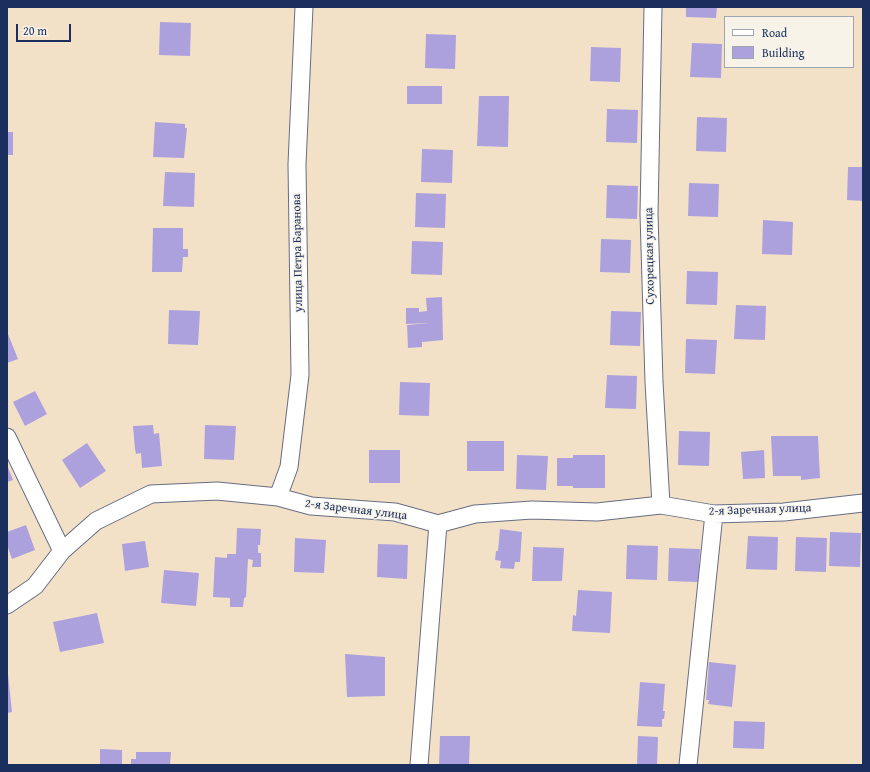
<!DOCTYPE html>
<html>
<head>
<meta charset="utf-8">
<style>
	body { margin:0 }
	#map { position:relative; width:870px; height:772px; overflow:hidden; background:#f3e1c7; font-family:"Gentium Book Plus",serif }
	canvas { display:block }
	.frame { position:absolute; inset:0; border:8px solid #1b2f5e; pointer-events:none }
	.legend { position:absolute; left:724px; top:16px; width:130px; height:52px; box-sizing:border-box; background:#f7f3e8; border:1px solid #9fa5b1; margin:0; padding:5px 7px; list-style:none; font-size:12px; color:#1b2f5e }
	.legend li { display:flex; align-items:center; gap:8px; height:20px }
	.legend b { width:20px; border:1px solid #9fa5b1 }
	.scale { position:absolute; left:16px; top:24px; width:55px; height:18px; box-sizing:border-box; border:2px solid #1b2f5e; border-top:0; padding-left:5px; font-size:12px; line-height:14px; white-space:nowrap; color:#1b2f5e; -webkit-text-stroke:3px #f7f3e8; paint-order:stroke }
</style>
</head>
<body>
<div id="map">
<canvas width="870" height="772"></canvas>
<div class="frame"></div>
<ul class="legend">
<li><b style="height:5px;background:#fff"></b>Road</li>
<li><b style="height:11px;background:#aca1dd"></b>Building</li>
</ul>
<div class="scale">20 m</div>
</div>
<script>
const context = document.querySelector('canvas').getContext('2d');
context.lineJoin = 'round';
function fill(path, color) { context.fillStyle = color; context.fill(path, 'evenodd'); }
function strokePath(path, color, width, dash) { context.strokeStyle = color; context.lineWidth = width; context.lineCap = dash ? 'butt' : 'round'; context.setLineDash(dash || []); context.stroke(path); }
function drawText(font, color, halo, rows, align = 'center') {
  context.font = font + ' "Gentium Book Plus",serif'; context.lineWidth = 3; context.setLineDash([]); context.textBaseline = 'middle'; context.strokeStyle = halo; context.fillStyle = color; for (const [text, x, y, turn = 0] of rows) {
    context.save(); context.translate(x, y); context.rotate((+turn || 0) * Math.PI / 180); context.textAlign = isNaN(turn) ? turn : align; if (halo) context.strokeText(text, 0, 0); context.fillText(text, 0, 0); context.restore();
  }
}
const building = new Path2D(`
	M686,7H717L716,18L686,17Z
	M160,22L191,23L190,56L159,55Z
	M426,34L456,35L455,69L425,68Z
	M692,43L722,44L721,78L690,77Z
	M591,47L621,48L620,82L590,81Z
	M407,86H442V104H407Z
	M479,96H509L508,147L477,146Z
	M607,109L638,110L637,143L606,142Z
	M697,117L727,118L726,152L696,151Z
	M155,122L185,124V128H187L184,158L153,157Z
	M7,132H13V155H7Z
	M422,149L453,150L452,183L421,182Z
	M848,167H863V201L847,200Z
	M165,172L195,173L194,207L163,206Z
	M689,183L719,184L718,217L688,216Z
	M607,185L638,186L637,219L606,218Z
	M416,193L446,194L445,228L415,227Z
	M763,220L793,222L792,255L762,254Z
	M153,228H183V249H188V257H183L182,272H152Z
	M601,239L631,240L630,273L600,272Z
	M412,241L443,242L442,275L411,274Z
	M687,271L718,272L717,305L686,304Z
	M442,297L443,340L422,342V347L408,348L407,325L429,323L406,324V308H419V312L427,311L426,298Z
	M736,305L766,306L765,340L734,339Z
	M169,310L200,311L198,345L168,344Z
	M611,311L641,312L640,346L610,345Z
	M7,334H8L18,359L7,363Z
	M686,339L717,340L715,374L685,373Z
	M607,375L637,376L636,409L605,408Z
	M400,382L430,383L429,416L399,415Z
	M35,391L47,414L25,426L13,402Z
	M153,425L154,434L159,433L162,466L142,468L141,453L136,454L135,449L133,426Z
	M205,425L236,426L234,460L204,459Z
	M679,431L710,432L709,466L678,465Z
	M771,436H818L820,478L801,480V476H773Z
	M467,441H504V471H467Z
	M87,443L106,471L80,488L62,460Z
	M369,450H400V483H369Z
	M764,450L765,478L743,479L741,452Z
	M517,455L548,456L546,490L516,489Z
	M573,455H605V488H573V486H557V458H573Z
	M7,465L13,480L7,482Z
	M26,525L35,550L12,559L7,545V532Z
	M237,528L261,529L260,545H258V553H261V567H252L253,560L248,559L246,597L244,598L243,607H230V598L213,597L215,557L227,558V554H236Z
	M500,529L522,532L520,562H515L514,569L500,568L501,561L495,560L496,551H498Z
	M830,532L861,533L860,567L829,566Z
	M748,536L778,537L777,570L746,569Z
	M796,537L827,538L826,572L795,571Z
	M295,538L326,540L324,573L294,572Z
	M145,541L149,567L125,571L122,544Z
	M378,544L408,545L407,579L377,577Z
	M627,545L658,546L657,580L626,579Z
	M533,547L564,548L562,581H532Z
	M669,548L700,549L698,582L668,581Z
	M164,570L199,573L196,606L161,603Z
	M578,590L612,592L610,633L572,631L573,615L576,616Z
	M97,613L104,643L60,652L53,622Z
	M345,654L385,657V696L347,697Z
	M709,662L736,665L732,707L708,704L709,700H706Z
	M7,674H8L12,712L7,713Z
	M640,682L665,684L663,711H665L664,719H662V727L637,726Z
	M734,721L765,722L764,749L733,748Z
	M440,736H470L469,765H439Z
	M638,736L658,737L657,765H637Z
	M100,749L122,750V765H100Z
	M136,752H171L170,765H131V759H136Z`);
const minor = new Path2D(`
	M653,7L649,214L654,382L661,505
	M7,437L62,551
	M278,497L289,467L300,375L297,164L304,7
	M7,605L35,586L62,551L96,521L151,494L217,491L278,497L311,506L395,512L438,524L475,514L532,510L597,512L661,505L714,514L784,512L863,503
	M419,765L438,524
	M688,765L714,514`);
const streetNames = [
	["улица Петра Баранова",298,253,-91],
	["Сухорецкая улица",650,256,-91],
	["2-я Заречная улица",356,510,7],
	["2-я Заречная улица",760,510,-2]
];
fill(building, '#aca1dd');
strokePath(minor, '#676d83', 19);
strokePath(minor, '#fff', 17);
drawText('12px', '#1b2f5e', '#f7f3e8', streetNames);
</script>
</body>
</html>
